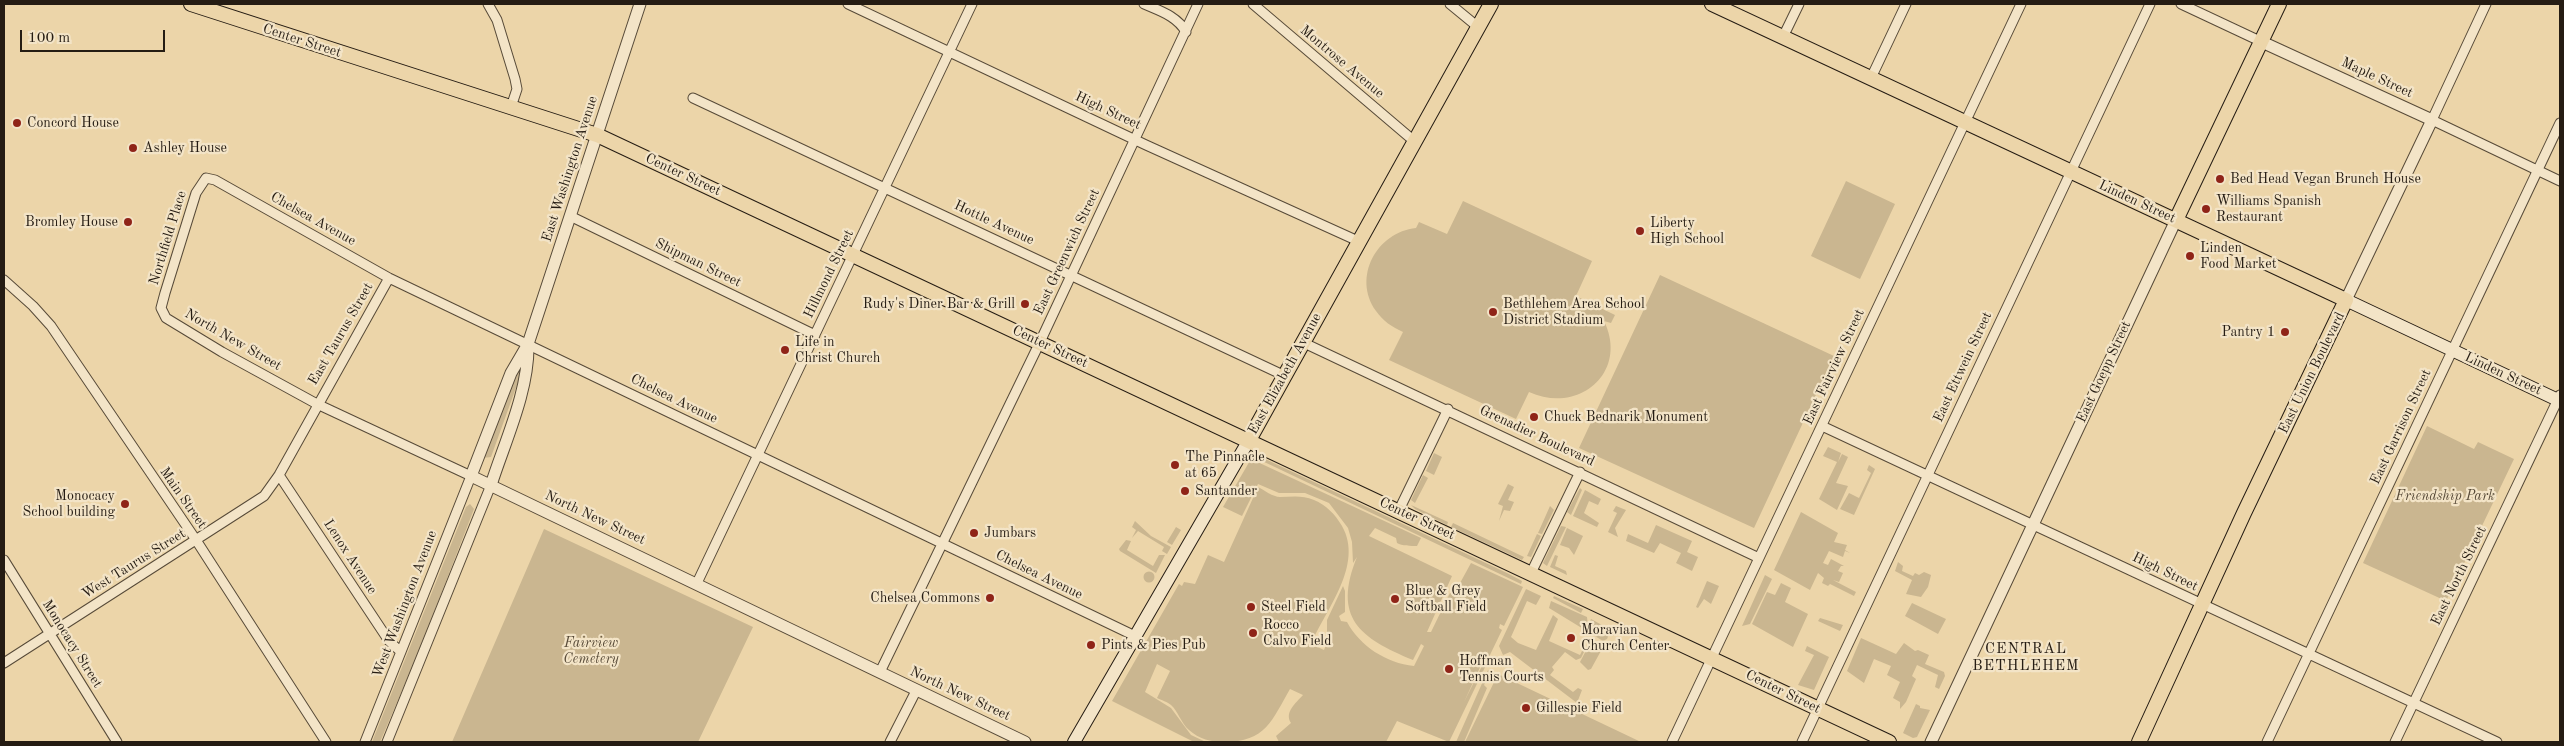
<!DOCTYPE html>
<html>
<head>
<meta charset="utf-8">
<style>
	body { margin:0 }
	#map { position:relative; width:2564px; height:746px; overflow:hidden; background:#ecd5a9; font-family:"Old Standard TT",serif }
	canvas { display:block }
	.frame { position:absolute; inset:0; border:5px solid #251c13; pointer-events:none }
	.scale { position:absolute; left:20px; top:30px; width:145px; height:22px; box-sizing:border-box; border:2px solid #251c13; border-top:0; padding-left:6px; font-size:15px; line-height:18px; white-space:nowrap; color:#251c13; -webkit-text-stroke:4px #f3e4c7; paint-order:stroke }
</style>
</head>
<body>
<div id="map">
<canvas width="2564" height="746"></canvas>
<div class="frame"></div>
<div class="scale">100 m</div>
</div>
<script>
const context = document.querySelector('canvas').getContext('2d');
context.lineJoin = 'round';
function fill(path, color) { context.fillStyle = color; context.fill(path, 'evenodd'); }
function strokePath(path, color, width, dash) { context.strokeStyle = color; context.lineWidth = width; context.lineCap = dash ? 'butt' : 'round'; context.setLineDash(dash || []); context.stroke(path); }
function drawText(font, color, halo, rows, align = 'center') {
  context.font = font + ' "Old Standard TT",serif'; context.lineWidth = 4.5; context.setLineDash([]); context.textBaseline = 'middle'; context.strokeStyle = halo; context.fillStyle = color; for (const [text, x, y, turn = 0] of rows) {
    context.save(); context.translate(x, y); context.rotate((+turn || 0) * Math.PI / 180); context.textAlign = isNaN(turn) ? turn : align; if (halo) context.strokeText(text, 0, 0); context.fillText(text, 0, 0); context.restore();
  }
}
const green = new Path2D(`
	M1846,181L1895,204L1860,279L1811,256Z
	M1463,201L1592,261L1576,296L1615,315L1611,323L1604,321C1629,372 1579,415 1529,392L1516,419L1389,360L1403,332C1392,327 1383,321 1376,311C1352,277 1377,232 1416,228L1419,222L1447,234Z
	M1660,275L1834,356L1754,528L1579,448Z
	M520,366L522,371L491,457L483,458Z
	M2427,426L2474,449L2478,442L2514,459L2446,601L2363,563Z
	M1828,447L1841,453L1838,462L1842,454L1848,457L1836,483L1848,486L1837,510L1819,499L1837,462L1823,456Z
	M1434,453L1442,457L1434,475L1426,471Z
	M1261,457L1507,573L1522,581L1521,584L1258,459Z
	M1251,459L1421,538L1417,546C1411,546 1402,546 1397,543L1396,538L1375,528L1369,536L1452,576L1427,632H1431L1450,593L1454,594L1471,563L1523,587L1504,626L1500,624L1499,628L1502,630L1489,657L1486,656L1488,650L1464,702L1485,660L1488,661L1449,742L1397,721L1386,742H1279L1276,736L1291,723C1284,712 1296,703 1303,695L1290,689C1272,720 1266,742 1224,742C1211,742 1199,739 1189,730C1181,723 1178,711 1171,705C1168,702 1161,700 1157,698L1170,671L1157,664L1145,692L1171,708L1191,735L1206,742H1194L1112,701L1179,584L1182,586L1184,582L1195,584L1208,555L1224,562L1258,487C1264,490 1273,497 1280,497C1292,497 1302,495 1314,500C1326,505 1335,514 1342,526C1364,565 1326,609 1311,644L1324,650L1327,643V620L1343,586L1345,591V612L1339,616L1341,621L1347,622C1360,646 1386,663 1414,666L1424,646L1421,644L1413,660C1360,638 1332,618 1357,557L1353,563L1352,542L1348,528L1329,503L1305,493H1279L1258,484L1242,516L1223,507Z
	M1869,465L1875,469L1854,515L1840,509L1849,493L1859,498L1871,473L1867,470Z
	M1423,475L1428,478L1415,503L1411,500Z
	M1508,484L1514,487L1508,500L1514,502L1510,511L1504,510L1499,521L1503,506L1498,504Z
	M1580,488L1582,490L1571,515L1567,512Z
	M1585,490L1601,499L1598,505L1589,501L1584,513L1599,523L1597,527L1573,516Z
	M470,504L474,509L419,651L380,742H372L466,507Z
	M1411,505L1448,522L1447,525L1415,509Z
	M1550,506L1554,510L1542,534L1538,533Z
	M1616,506L1626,510L1615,528L1618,537L1608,532L1617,513L1613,511Z
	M1801,512L1838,533L1834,542L1847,545L1845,550L1850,553L1845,551L1843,557L1829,551L1823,563L1828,565L1831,559L1844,566H1841L1838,571L1843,573L1839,582L1833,580L1856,592L1854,596L1830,584L1828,586L1822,583L1824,578L1818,573L1810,590L1774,570Z
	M1135,521L1151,536L1171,547L1167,554L1162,551L1164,547L1138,531L1132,538L1136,530L1132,527Z
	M1453,523L1524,557L1522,560L1451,527Z
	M1656,525L1692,541L1687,552L1698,557L1692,571L1676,563L1681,553L1660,543L1654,553L1626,541L1628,534L1648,543Z
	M1561,526L1566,527L1547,566L1543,563Z
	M1176,527L1181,530L1172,545L1167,542Z
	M1567,528L1583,536L1574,555L1569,548L1560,545Z
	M544,529L753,627L698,742H452Z
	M1537,534L1541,536L1531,557L1527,556Z
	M1126,540L1131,541L1127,550L1153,566L1159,555H1165L1156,573L1120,551L1119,549Z
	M1555,555L1558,556L1555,566L1566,571L1567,575L1550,567Z
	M1898,562L1903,566L1902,571L1913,576L1915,573L1919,575L1924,572L1931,575L1928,587L1921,597L1906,594L1912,580L1895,571Z
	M1143.5 577a5.5 5.5 0 1 1 11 0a5.5 5.5 0 1 1-11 0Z
	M1765,575L1772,579L1750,624L1742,626Z
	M1707,581L1719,586L1711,604L1704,599L1698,608L1696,607Z
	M1781,583L1791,588L1785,602L1808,614L1793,647L1752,624L1767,592L1775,595Z
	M1526,589L1541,596L1536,605L1527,601L1511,637L1518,643L1536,650L1553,615L1558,619L1549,641L1580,655L1583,649L1585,650L1581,658L1576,660L1565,652L1552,667L1554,670L1550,675L1573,692L1578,688L1582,690L1577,703L1510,652L1503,655L1499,646Z
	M1554,596L1583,609L1581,613L1553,598Z
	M1551,601L1587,617L1588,627L1591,619L1611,630L1607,639L1603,641L1549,608Z
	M1912,603L1946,619L1938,634L1905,616Z
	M1820,618L1843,625L1840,631L1818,621Z
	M1861,638L1896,654L1904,643L1915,651L1918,650L1929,655L1925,664L1944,672L1945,676L1939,689L1935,687L1938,675L1917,665L1912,676L1916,679L1906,702L1900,709V702L1893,698L1900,682L1887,675L1891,666L1874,659L1864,683L1847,671Z
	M1590,643L1602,649L1591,669L1588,670L1580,662Z
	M1807,646L1829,657L1814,690L1798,685L1814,655L1805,651Z
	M1488,670L1491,672L1484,685L1487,688L1464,742H1456Z
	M1498,674L1641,742H1465Z
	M1916,704L1920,706V708L1930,710L1917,737L1913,738L1903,733Z`);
const minor = new Path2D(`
	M488,4L497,20L515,79L517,89L511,107
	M848,4L1146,145L1358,241
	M1144,4C1160,11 1177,16 1186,32
	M1253,4L1414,141
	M1450,4L1478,27
	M2181,4L2262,42
	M2486,4L2432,120L2560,181
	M1783,37L1799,4
	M1871,78L1906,4
	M693,98L1283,375
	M570,216L815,335
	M4,280L33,306L51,326L196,540L326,742
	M1302,342L1759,558
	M1822,426L2497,742
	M279,475L389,641L401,652
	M1399,510L1448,409
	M4,560L117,742
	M1531,573L1580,472
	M697,583L972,4
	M4,663L264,496L279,475L389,278
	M880,672L1040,342L1198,4
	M365,742L471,476L317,404L222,352L166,318L161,308L165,293L196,193L206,178L215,180L389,278L1135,636
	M387,742L491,485
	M890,742L916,691
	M1672,742L2021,4
	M1802,742L2150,4
	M2267,742L2560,123
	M2395,742L2560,395`);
const tertiary = new Path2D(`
	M640,4L528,344L511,373L471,476L1025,742
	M2262,42L2432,120L2346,300
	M491,485C505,441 529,391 528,344
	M1931,742L2176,220`);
const secondary = new Path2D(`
	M2346,300L2560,401
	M1074,742L1249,440`);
const primary = new Path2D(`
	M191,4L597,135L1889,742
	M1712,4L2346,300L2244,513L2139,742
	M2176,220L2279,4
	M1249,440L1491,4`);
const markers = [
	[17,123,5,"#8f2418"],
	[133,148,5,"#8f2418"],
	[2220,179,5,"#8f2418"],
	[2206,209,5,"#8f2418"],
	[128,222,5,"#8f2418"],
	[1640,231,5,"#8f2418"],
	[2190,256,5,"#8f2418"],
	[1025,304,5,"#8f2418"],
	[1493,312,5,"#8f2418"],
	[2285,332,5,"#8f2418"],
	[785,350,5,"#8f2418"],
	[1534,417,5,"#8f2418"],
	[1175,465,5,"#8f2418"],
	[1185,491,5,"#8f2418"],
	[125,504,5,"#8f2418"],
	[974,533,5,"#8f2418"],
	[990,598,5,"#8f2418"],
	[1395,599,5,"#8f2418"],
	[1251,607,5,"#8f2418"],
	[1253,633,5,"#8f2418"],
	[1571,638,5,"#8f2418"],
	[1091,645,5,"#8f2418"],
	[1449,669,5,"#8f2418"],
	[1526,708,5,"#8f2418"]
];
const streetNames = [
	["Center Street",302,41,18],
	["Montrose Avenue",1342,62,40],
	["Maple Street",2377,78,25],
	["High Street",1108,111,25],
	["East Washington Avenue",570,169,-72],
	["Center Street",683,175,25],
	["Linden Street",2137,202,25],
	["Chelsea Avenue",313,219,29],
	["Hottle Avenue",994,223,25],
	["Northfield Place",168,238,-73],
	["East Greenwich Street",1067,252,-65],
	["Shipman Street",698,263,26],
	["Hillmond Street",829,274,-64],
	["East Taurus Street",341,334,-60],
	["North New Street",233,340,30],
	["Center Street",1050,347,25],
	["East Fairview Street",1834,367,-65],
	["East Ettwein Street",1963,367,-65],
	["East Goepp Street",2104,372,-65],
	["East Union Boulevard",2312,373,-64],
	["East Elizabeth Avenue",1285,374,-61],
	["Linden Street",2503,374,25],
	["Chelsea Avenue",674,399,26],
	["East Garrison Street",2401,427,-65],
	["Grenadier Boulevard",1537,436,25],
	["Main Street",183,498,55],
	["North New Street",595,518,25],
	["Center Street",1417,519,25],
	["Lenox Avenue",350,557,57],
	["West Taurus Street",134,564,-32],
	["High Street",2165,572,26],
	["Chelsea Avenue",1039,575,26],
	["East North Street",2459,576,-64],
	["West Washington Avenue",405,604,-69],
	["Monocacy Street",72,644,58],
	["Center Street",1783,692,26],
	["North New Street",960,694,25]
];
const poiNames = [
	["Concord House",27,123],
	["Ashley House",143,148],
	["Bed Head Vegan Brunch House",2230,179],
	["Williams Spanish",2216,201],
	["Restaurant",2216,217],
	["Bromley House",118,222,"right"],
	["Liberty",1650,223],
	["High School",1650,239],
	["Linden",2200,248],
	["Food Market",2200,264],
	["Rudy's Diner Bar & Grill",1015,304,"right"],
	["Bethlehem Area School",1503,304],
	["District Stadium",1503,320],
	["Pantry 1",2275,332,"right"],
	["Life in",795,342],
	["Christ Church",795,358],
	["Chuck Bednarik Monument",1544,417],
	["The Pinnacle",1185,457],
	["at 65",1185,473],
	["Santander",1195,491],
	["Monocacy",115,496,"right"],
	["School building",115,512,"right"],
	["Jumbars",984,533],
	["Blue & Grey",1405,591],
	["Softball Field",1405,607],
	["Chelsea Commons",980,598,"right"],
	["Steel Field",1261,607],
	["Rocco",1263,625],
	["Calvo Field",1263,641],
	["Moravian",1581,630],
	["Church Center",1581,646],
	["Pints & Pies Pub",1101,645],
	["Hoffman",1459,661],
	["Tennis Courts",1459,677],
	["Gillespie Field",1536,708]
];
const parkNames = [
	["Friendship Park",2445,496],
	["Fairview",591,643],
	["Cemetery",591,659]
];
const neighbourhoodNames = [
	["CENTRAL",2026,649],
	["BETHLEHEM",2026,666]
];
fill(green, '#cab690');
strokePath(minor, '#574a38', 11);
strokePath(tertiary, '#574a38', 13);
strokePath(secondary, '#251c13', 14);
strokePath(primary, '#251c13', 16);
strokePath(minor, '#f3e4c7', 9);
strokePath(tertiary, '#f3e4c7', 11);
strokePath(secondary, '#f3e4c7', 12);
strokePath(primary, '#ecd5a9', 14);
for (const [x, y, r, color] of markers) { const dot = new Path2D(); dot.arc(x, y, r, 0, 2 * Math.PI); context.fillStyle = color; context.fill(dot); strokePath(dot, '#f3e4c7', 2); }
drawText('14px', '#251c13', '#f3e4c7', streetNames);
drawText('14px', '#251c13', '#f3e4c7', poiNames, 'left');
drawText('italic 14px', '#574a38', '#f3e4c7', parkNames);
context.letterSpacing = '1px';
drawText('15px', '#251c13', '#f3e4c7', neighbourhoodNames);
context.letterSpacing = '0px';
</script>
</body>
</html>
